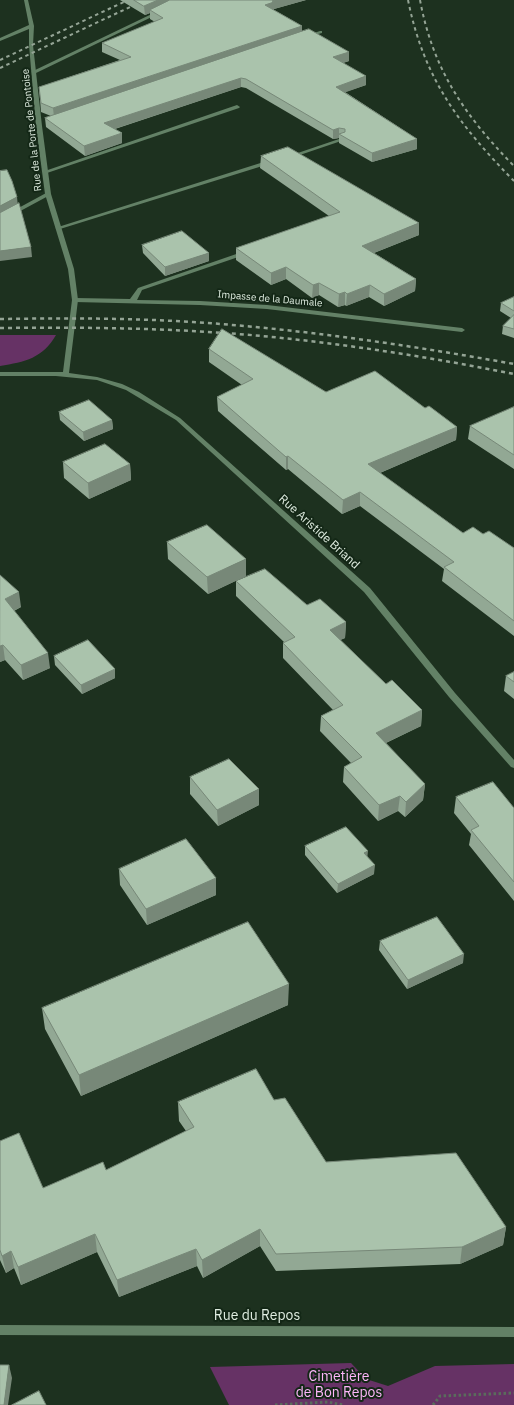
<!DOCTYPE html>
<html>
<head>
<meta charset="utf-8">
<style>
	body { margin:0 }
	canvas { display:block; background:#1d311f }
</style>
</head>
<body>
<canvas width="514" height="1405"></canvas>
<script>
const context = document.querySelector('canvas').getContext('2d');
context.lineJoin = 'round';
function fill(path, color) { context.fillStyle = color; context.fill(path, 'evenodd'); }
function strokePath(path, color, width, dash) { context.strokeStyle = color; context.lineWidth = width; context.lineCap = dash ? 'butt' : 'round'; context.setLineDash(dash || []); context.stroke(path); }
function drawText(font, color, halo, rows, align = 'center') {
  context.font = font + ' "IBM Plex Sans",sans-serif'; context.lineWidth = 4; context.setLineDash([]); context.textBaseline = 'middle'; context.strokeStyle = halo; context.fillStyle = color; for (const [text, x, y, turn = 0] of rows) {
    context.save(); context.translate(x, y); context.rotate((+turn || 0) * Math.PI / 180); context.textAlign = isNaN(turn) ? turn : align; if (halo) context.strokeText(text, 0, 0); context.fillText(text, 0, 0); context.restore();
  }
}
const green = new Path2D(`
	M0,335H56C43,358 25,362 0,366Z
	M351,1363L366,1379L388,1386L435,1366L514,1364V1405H229L210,1367Z`);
const path = new Path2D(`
	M275,1405L328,1402L343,1405
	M433,1405L440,1396L514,1393`);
const lane = new Path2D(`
	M158,11L162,12L36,73L31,72Z
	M237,105L240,107L239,108L47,173L42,172Z
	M339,139L344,140L291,158L286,157Z
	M270,160L272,161V163L60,229L55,228Z
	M48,192L50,193V195L0,222V218Z
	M245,251L248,253L247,254L142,290L137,300L200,301L267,305L462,328L465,330L462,332L267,309L200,305L75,302L72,300L75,298L130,299L138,288Z`);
const street = new Path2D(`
	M24,0H28L34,26L33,45L42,126L51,194L74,269L78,300L69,373L97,377L122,384L139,392L180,418L370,588L455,693L514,760V768L511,767L449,697L364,592L176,420L126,390L97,380L56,376H0V372H63L72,300L68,269L45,194L36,126L29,45V29L0,41V38L29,25Z
	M320,31H322V33L307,37L305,36Z
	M0,1325L514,1327V1337L0,1335Z`);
const railFar1 = new Path2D(`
	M408,0C424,79 459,125 514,181
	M420,0C433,70 465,116 514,166
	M0,60L128,0
	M0,68L145,0`);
const rail = new Path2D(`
	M0,319C65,318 129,318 193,322C301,329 408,345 514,364
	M0,328C91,327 181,328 272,337C353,345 434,358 514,374`);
const wall = new Path2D(`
	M120,0H306L274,9V10L302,26V31L349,52V61L343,63L366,85L345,92L417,139V149L372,162L339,143V138L333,139L246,88L241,87L115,129L122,133V143L85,156L46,127L45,118L51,116L41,112L39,87L120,60L102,52V43L155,22L150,19V13L145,15Z
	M261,156L419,235L374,253L416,279L415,291L384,306L369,297L346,306L345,305L338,307L319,295L312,298L286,279L271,285L236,260V248L329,216L260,168Z
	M142,245L209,261L165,276L143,253Z
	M514,297V338L502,334L503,326L511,318L500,311L501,303Z
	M209,349L326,392L425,408L457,427L456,440L380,473L463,533L483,534L514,548V636L442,581L444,569L360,506L342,514L288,469L286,470L218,411L217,397L242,385L209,362Z
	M514,407V469L468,439L470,426Z
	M59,412L112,420L113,429L84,441L60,420Z
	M63,462L130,464L131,480L89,499L64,478Z
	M167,542L246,576L208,594L168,559Z
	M0,575L21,607L14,611L50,668L23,680L5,660L0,662Z
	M236,581L307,605L346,622L345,638L340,640L386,684L422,710L421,726L386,743L425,784L423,800L405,817L398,811L378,821L343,782L344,767L351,763L320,731L321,716L333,710L283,658V643L284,642L236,596Z
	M54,656L115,669V678L82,694L55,665Z
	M514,672V699L504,691L506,676Z
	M190,777L259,805L218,826L190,794Z
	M456,797L514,808V901L469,845L471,834L454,813Z
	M305,846L367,857L374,874L337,893L305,855Z
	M119,869L216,878V895L147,925L120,885Z
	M380,941L463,963L407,989L379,950Z
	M288,1005L81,1096L45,1029L42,1008Z
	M274,1100L326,1162L506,1227L503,1245L460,1264L276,1271L260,1246L203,1278L197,1266L119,1297L97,1252L21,1285L14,1268L6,1273L0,1260V1141L43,1188L106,1170L186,1131L179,1121L178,1102Z`);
const shadedWall = new Path2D(`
	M158,0H177L150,10V13L145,15L144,6Z
	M275,0H306L274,9V11L265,5Z
	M302,26V35L54,117L53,108Z
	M349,52V61L333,66V57Z
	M366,76V85L335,96L336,87Z
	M241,78V87L105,132L104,123Z
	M339,128V138L333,139V130Z
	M122,133V143L85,156L84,146Z
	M417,139V149L372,162V153Z
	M17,197L18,207L0,216V206Z
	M419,223V235L361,258L362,246Z
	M31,247L32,257L0,261V251Z
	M209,253V261L165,276V267Z
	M286,267V279L271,285V273Z
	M416,279L415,291L384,306V294Z
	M319,283V295L312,298L313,285Z
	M370,285L369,297L346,306L347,294Z
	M345,292V305L338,307L339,294Z
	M112,420L113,429L84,441L83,432Z
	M457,427L456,440L368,478V464Z
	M288,456V469L286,470V457Z
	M130,464L131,480L89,499L88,483Z
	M360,492V506L342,514L343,500Z
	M246,559V576L208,594L207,577Z
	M19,592L21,607L7,614L5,599Z
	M346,622L345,638L329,645L330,630Z
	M3,645L5,660L0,662V646Z
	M48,653L50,668L23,680L21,665Z
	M115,669V678L82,694L81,685Z
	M422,710L421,726L375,748L376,733Z
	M425,784L423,800L405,817L406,802Z
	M259,789V805L218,826L217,810Z
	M400,796L398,811L378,821L379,805Z
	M368,851L367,860L364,853Z
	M375,865L374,874L337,893L338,884Z
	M216,878V895L147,925L146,909Z
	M464,954L463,963L407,989L408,980Z
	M289,984L288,1005L81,1096L79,1075Z
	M506,1227L503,1245L460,1264L462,1247Z
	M260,1229V1246L203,1278L202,1260Z
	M95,1234L97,1252L21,1285L18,1267Z
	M196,1249L197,1266L119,1297L117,1280Z
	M11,1251L14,1268L6,1273L2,1256Z
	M9,1365L12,1378L8,1405H4Z`);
const building = new Path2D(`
	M134,0H158L144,6Z
	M170,0H275L272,1L274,2L265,5L302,26L53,108L41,103L39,87L131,57L102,43L163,18L150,10Z
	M309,29L349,52L333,57L366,76L336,87L417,139L372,153L339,134L345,132V129L339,128L333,130L246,79L241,78L104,123L122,133L84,146L45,118Z
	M288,147L419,223L362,246L416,279L384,294L370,285L347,294L345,292L339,294L319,283L313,285L286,267L271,273L236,248L340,212L261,156Z
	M7,170L12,181L17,197L0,206V171Z
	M19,203L31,247L0,251V213Z
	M182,231L209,253L165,267L142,245Z
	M514,297V311L501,303Z
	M514,315V329L503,326Z
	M222,329L326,392L375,371L425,408L429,406L457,427L368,464L463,533L473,527L483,534L489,531L514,548V621L444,567L454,562L360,492L343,500L288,456L286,457L217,397L253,379L209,349Z
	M89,400L112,420L83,432L59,412Z
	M514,407V455L470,426Z
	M105,444L130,464L88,483L63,462Z
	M207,525L246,559L207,577L167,542Z
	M265,569L307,605L320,599L346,622L330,630L386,684L392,680L422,710L376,733L425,784L406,802L400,796L379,805L344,767L362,757L321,716L343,705L283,643L295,637L236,581Z
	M0,575L19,592L5,599L48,653L21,665L3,645L0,646Z
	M88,640L115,669L81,685L54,656Z
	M514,672V682L506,676Z
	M229,759L259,789L217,810L190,777Z
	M493,782L514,808V882L471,830L479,826L456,797Z
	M346,827L368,851L364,853L375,865L338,884L305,846Z
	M186,839L216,878L146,909L119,869Z
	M437,917L464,954L408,980L380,941Z
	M248,922L289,984L79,1075L42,1008Z
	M256,1069L274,1100L285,1098L326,1162L456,1153L506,1227L462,1247L276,1254L260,1229L202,1260L196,1249L117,1280L95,1234L18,1267L11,1251L2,1256L0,1250V1141L19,1133L43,1188L103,1162L106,1170L194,1127L178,1102Z
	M0,1365H9L4,1405H0Z
	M39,1391L46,1405H12Z`);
const farStreetnames = [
	["Rue de la Porte de Pontoise",32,130,-96],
	["Impasse de la Daumale",270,299,5]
];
const streetNames = [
	["Rue Aristide Briand",319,532,42]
];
const nearStreetnames = [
	["Rue du Repos",257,1316]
];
const nearParknames = [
	["Cimetière",339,1377],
	["de Bon Repos",339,1393]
];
fill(green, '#663265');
strokePath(path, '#5a6c5c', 3, [2.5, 2.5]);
fill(lane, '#638166');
fill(street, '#638166');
strokePath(railFar1, '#94a495', 2, [3.5, 3.5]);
strokePath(rail, '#94a495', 2.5, [4, 4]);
fill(wall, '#92a894');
fill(shadedWall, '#778878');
fill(building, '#aac3ac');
strokePath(building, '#778878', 1);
drawText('10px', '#e0ede1', '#132716', farStreetnames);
drawText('12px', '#e0ede1', '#132716', streetNames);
drawText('14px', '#e0ede1', '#132716', nearStreetnames);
drawText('14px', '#feb6fa', '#132716', nearParknames);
</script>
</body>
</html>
